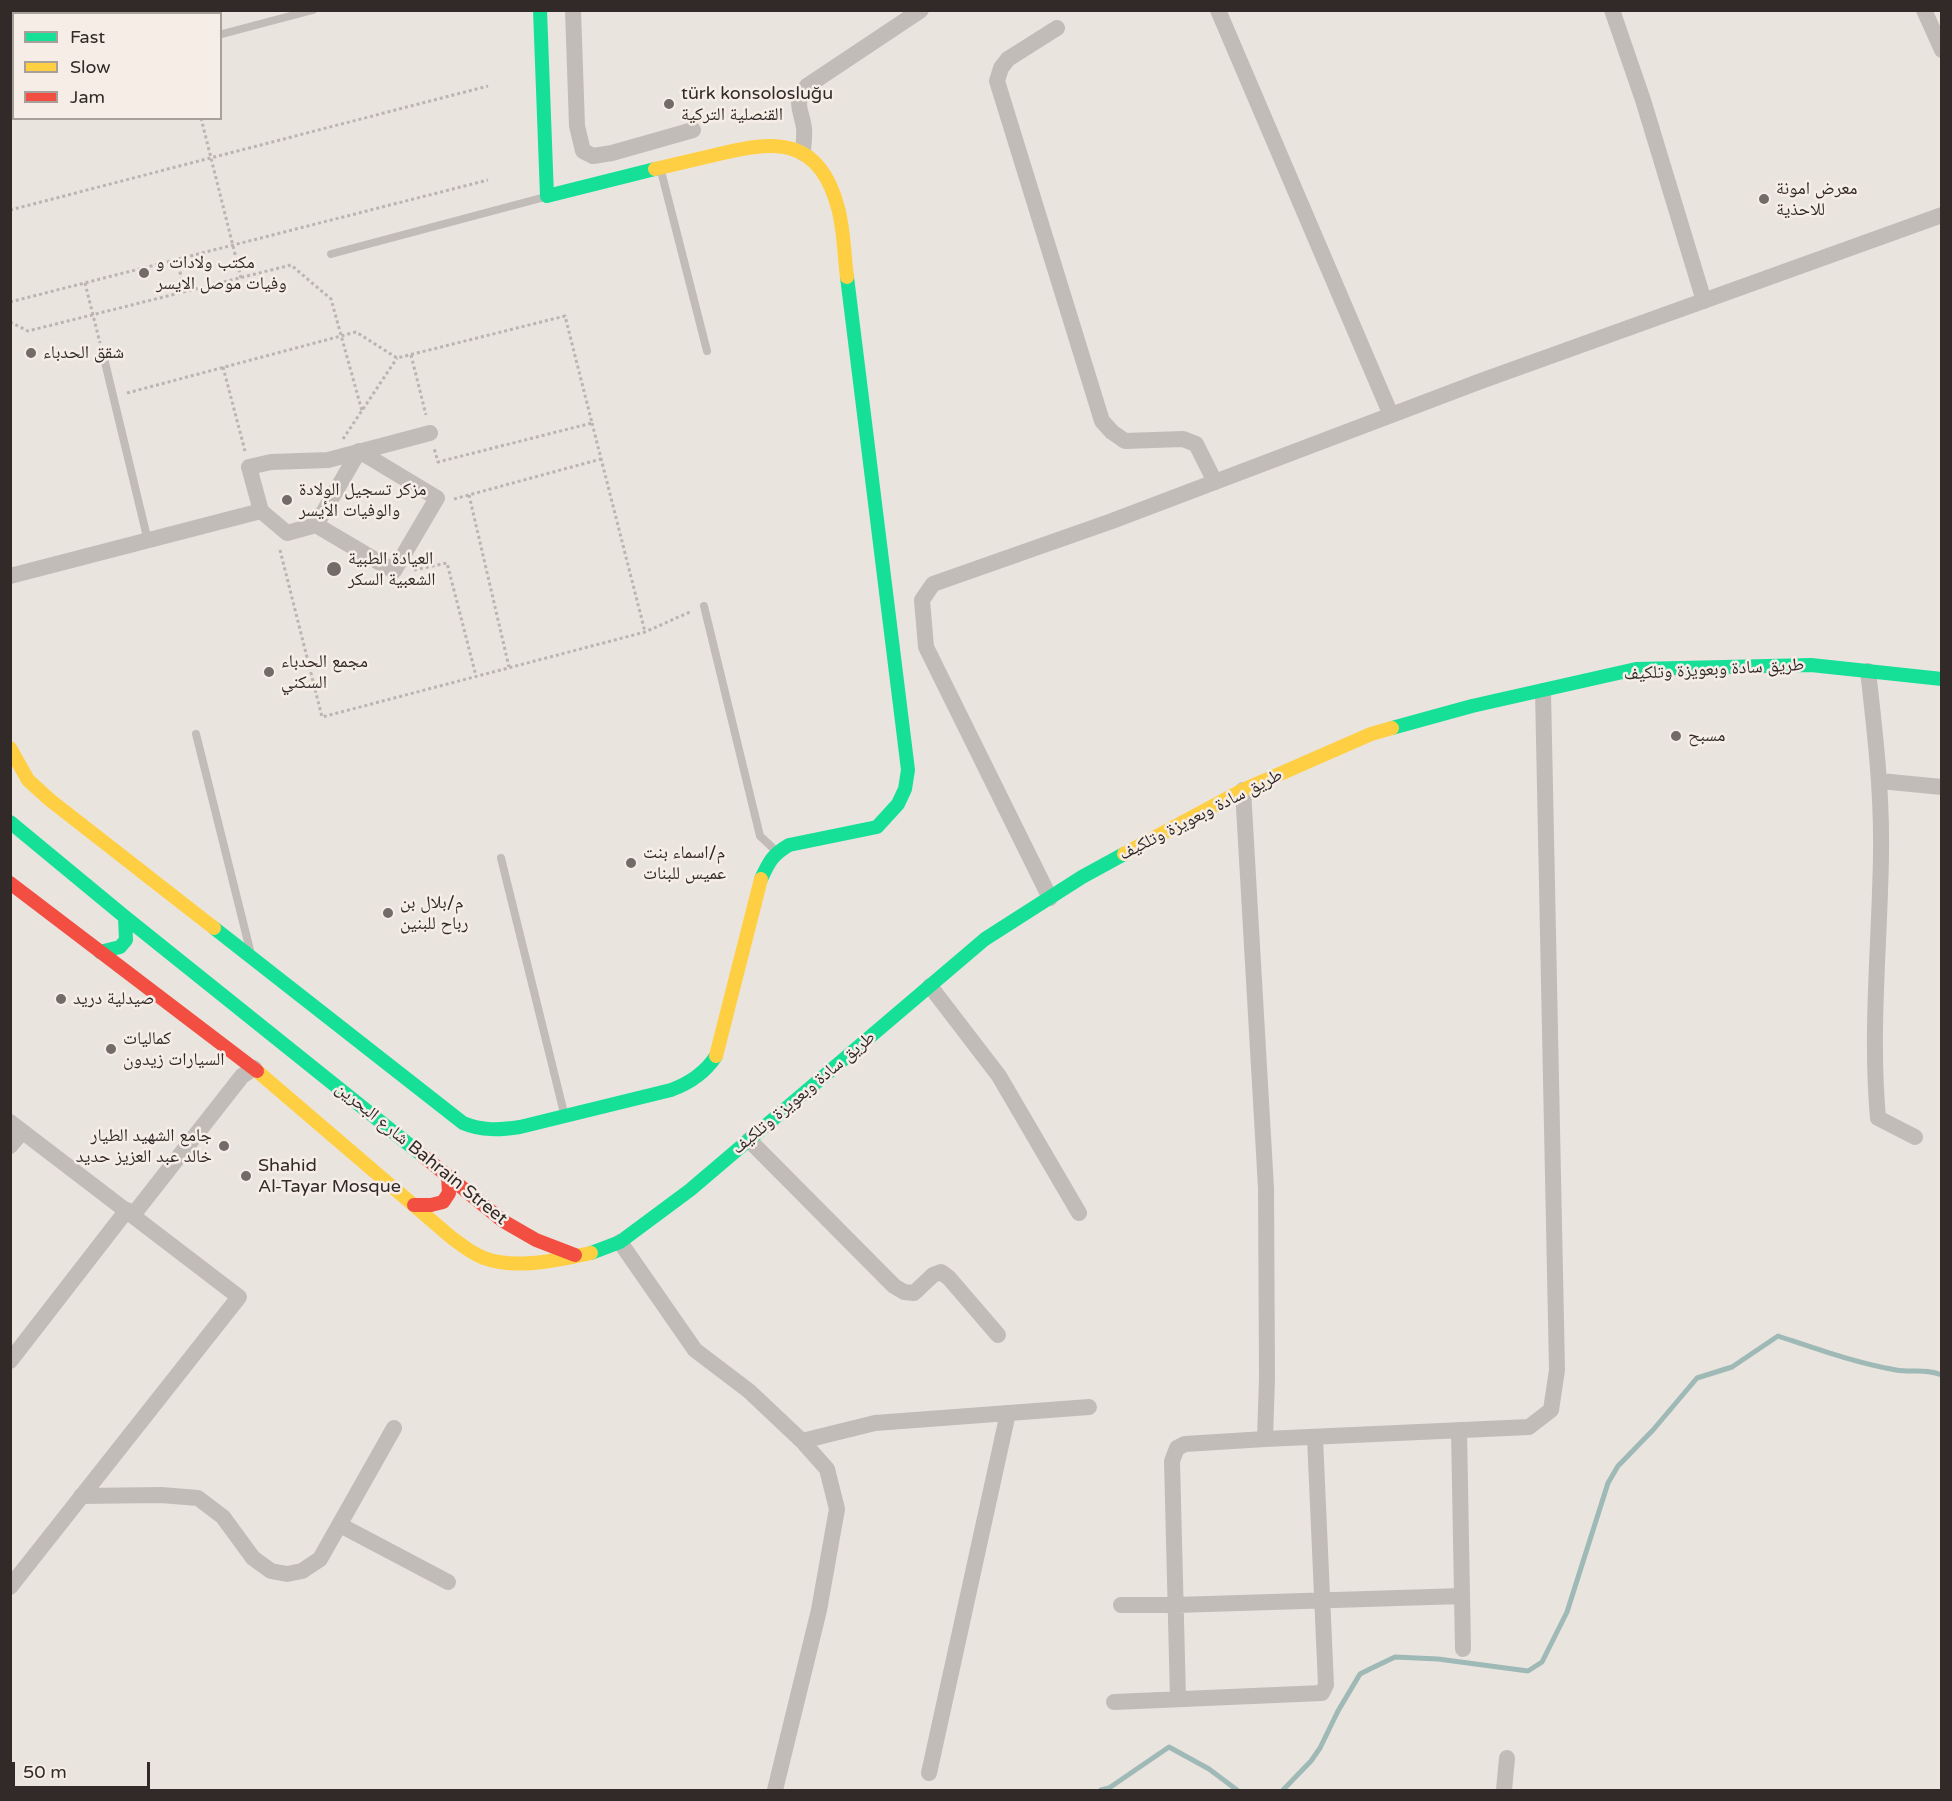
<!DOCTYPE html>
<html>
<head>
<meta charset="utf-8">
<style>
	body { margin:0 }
	#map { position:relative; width:1952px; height:1801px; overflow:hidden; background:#eae4df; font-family:"Varela Round",sans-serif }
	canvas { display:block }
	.frame { position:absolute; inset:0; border:12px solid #322a28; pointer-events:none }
	.legend { position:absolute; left:12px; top:12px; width:210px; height:108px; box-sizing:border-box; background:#f6ede7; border:2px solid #a89f9b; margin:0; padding:8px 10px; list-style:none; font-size:18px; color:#322a28 }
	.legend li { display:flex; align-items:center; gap:12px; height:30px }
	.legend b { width:30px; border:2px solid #a89f9b }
	.scale { position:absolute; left:12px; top:1762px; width:138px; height:27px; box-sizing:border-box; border:3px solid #322a28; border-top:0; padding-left:8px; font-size:18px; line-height:21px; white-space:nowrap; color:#322a28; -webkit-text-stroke:4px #f6ede7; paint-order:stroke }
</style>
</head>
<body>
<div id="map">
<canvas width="1952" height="1801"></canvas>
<div class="frame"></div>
<ul class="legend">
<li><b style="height:8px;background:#16e098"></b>Fast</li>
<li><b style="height:8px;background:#ffcf43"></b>Slow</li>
<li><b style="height:8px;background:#f24e42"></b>Jam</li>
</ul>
<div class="scale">50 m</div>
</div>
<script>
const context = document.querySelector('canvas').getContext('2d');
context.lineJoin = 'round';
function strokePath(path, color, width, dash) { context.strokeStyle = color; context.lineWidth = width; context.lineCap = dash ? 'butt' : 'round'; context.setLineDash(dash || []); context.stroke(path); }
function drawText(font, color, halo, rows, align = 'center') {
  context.font = font + ' "Varela Round","Noto Naskh Arabic",sans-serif'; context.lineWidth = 5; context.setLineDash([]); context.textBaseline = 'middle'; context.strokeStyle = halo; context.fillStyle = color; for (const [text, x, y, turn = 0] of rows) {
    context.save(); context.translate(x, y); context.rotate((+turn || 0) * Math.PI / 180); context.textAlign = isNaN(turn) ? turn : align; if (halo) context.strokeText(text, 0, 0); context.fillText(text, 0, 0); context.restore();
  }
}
const stream = new Path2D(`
	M1101,1790L1109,1788L1169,1747L1209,1769L1237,1790
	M1283,1790L1311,1761L1320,1748L1338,1711L1360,1674L1372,1668L1395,1657L1438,1659L1528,1671L1542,1662L1567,1612L1608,1483L1618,1466L1653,1430L1697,1378L1732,1367L1778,1336C1817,1349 1856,1363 1896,1370C1913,1373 1924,1368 1942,1375`);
const path = new Path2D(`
	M174,10V14
	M201,118L241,278
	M10,210L488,86
	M177,260L185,292
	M85,283L100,343
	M10,302L488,180
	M10,322L28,331L291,265L331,299L362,411
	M411,355L426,415
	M223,367L245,451
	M127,393L356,332L397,358L565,316L592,423L438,462L434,448
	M592,423L645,632
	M343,439L397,358
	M469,495L509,667
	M454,499L601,459
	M280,550L322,717L645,632L692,611
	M414,570L447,563L476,676`);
const lane = new Path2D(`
	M222,34L313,10
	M10,90L14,89
	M661,171L707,351
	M331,254L545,197
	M103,354L148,541
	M704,606L760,836L775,850
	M196,734L250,950
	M501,858L564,1113`);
const street = new Path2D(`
	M573,10L577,126L583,151L593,156L612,153L693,130
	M1218,10L1391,415
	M1612,10L1643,100L1704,301
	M1924,10L1942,50
	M1057,28L1008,59L1001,68L997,81L1102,421L1112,432L1125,441L1183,439L1196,444L1215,482
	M803,153C803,145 805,136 804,128C801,107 793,105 807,86L921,10
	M316,525L394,571L437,498L359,451L316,525L287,533L261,511L249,467L271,462L328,460L430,433
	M10,576L261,511
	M1868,671C1875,732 1882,792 1881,853C1880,941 1870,1030 1878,1118L1915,1137
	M1880,781L1942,787
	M1243,790L1266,1188L1267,1378L1265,1439L1529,1427L1551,1410L1557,1370L1543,691
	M1050,898L926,647L922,600L933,584L1112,521L1481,381L1942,215
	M930,986L999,1076L1079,1213
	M10,1122L239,1297L10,1587
	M749,1140L894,1286L904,1292L914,1293L933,1275L941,1272L949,1278L998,1335
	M10,1146L22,1132
	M133,1215L242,1076L254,1068
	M620,1242L695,1350L749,1391L802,1441L827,1469L837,1509L819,1610L775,1790
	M10,1361L127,1210
	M1459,1430L1463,1649
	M802,1441L875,1423L1089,1407
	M81,1496L161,1495L198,1498L223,1517L253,1558L271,1571L287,1574L302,1571L320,1559L394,1428
	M340,1525L448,1582
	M1121,1605H1176L1462,1596
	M1178,1699L1172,1461L1177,1448L1185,1444L1265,1439
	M1114,1702L1322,1693L1326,1685L1315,1438
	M929,1773L1008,1413
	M1504,1790L1507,1758`);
const fast = new Path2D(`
	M540,10L547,196L655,169
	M1392,728L1472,706L1636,669L1811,665L1942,679
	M10,822L125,917L422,1155
	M761,879C769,862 772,855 789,845L877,827L898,804L905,789L908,770L847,277
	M214,928L463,1123C482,1131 500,1130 520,1127L671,1090C690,1083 705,1073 716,1056
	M100,952L120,947L126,940L125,917
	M591,1253L620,1242L690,1190L985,939L1082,877L1124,854`);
const slow = new Path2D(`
	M655,169C677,164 698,159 719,154C778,139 820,139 838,208C844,230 844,254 847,277
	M10,748L28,780L50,800L214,928
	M1124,854L1243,790L1371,734L1392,728
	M716,1056L761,879
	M257,1071L452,1238C462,1245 472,1254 484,1258C515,1270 559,1260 591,1253`);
const jam = new Path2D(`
	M10,883L257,1071
	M422,1155L503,1221L536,1240L575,1255
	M414,1205H431L443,1202L449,1193L448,1176`);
const markers = [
	[669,104,6,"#726b68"],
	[1764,199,6,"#726b68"],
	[144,273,6,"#726b68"],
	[31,353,6,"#726b68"],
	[287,500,6,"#726b68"],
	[334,569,8,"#726b68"],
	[269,672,6,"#726b68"],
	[1676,736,6,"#726b68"],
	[631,863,6,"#726b68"],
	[388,913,6,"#726b68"],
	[61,999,6,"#726b68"],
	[111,1049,6,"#726b68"],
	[224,1146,6,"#726b68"],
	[246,1176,6,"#726b68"]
];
const poiNames = [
	["türk konsolosluğu",681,94],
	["القنصلية التركية",681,115],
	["معرض امونة",1776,189],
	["للاحذية",1776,210],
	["مكتب ولادات و",156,263],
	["وفيات موصل الايسر",156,284],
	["شقق الحدباء",43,353],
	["مزكر تسجيل الولادة",299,490],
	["والوفيات الأيسر",299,511],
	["العيادة الطبية",348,559],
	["الشعبية السكر",348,580],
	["مجمع الحدباء",281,662],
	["السكني",281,683],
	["مسبح",1688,736],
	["م/اسماء بنت",643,853],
	["عميس للبنات",643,874],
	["م/بلال بن",400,903],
	["رباح للبنين",400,924],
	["صيدلية دريد",73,999],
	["كماليات",123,1039],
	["السيارات زيدون",123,1060],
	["جامع الشهيد الطيار",212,1136,"right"],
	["خالد عبد العزيز حديد",212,1157,"right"],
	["Shahid",258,1166],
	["Al-Tayar Mosque",258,1187]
];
const streetNames = [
	["طريق سادة وبعويزة وتلكيف",1714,670,-3],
	["طريق سادة وبعويزة وتلكيف",1201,815,-27],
	["طريق سادة وبعويزة وتلكيف",804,1093,-40],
	["شارع البحرين Bahrain Street",421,1154,39]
];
strokePath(stream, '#9eb9b6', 5);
strokePath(path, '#bbb5b2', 3, [3, 3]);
strokePath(lane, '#c2bcb9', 8);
strokePath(street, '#c2bcb9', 16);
strokePath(fast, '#16e098', 14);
strokePath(slow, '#ffcf43', 14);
strokePath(jam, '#f24e42', 14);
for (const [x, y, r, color] of markers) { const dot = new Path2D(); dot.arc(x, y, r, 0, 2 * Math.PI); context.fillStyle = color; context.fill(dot); strokePath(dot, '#f6ede7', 2); }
drawText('18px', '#322a28', '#f6ede7', poiNames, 'left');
drawText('18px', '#322a28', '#f6ede7', streetNames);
</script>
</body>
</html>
